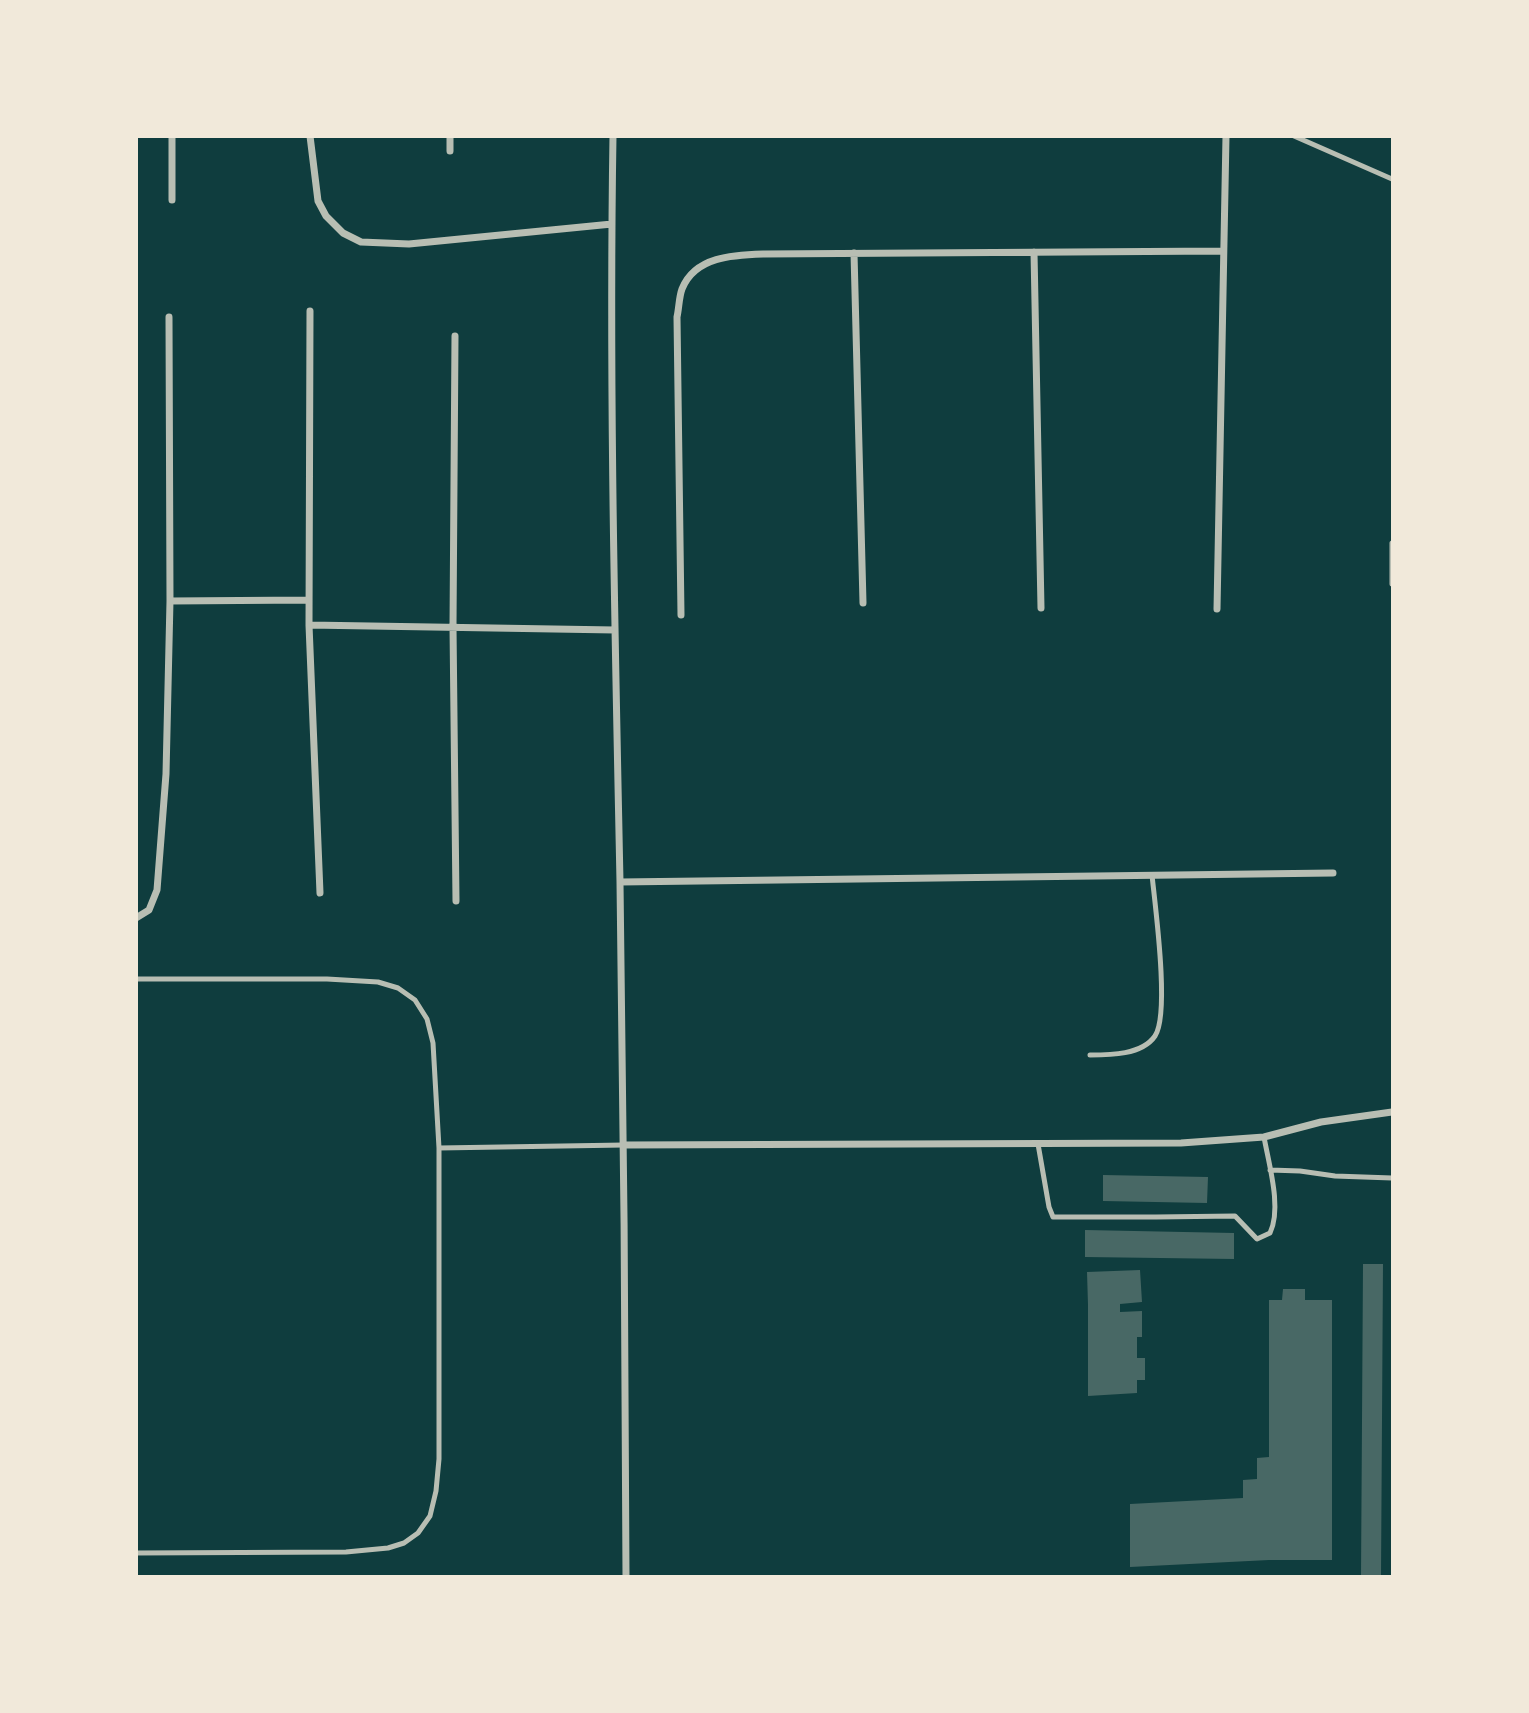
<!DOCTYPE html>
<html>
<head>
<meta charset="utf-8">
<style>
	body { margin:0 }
	#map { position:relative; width:1529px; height:1713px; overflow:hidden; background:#0f3d3e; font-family:"Golos Text",sans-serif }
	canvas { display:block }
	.frame { position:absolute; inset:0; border:138px solid #f1e9da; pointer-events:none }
</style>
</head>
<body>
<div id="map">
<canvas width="1529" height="1713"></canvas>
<div class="frame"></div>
</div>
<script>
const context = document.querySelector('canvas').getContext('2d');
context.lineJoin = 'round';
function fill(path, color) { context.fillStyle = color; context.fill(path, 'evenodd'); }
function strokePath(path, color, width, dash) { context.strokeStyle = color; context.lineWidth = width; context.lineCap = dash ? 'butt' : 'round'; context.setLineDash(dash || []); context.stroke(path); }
const building = new Path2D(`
	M1103,1175L1208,1177L1207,1203L1103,1201Z
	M1085,1230L1234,1233V1259L1085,1257Z
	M1363,1264H1383L1381,1576H1361Z
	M1140,1270L1142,1302L1120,1304V1312L1142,1311V1337H1137V1358H1145V1380H1137V1393L1088,1396V1305L1087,1272Z
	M1283,1289H1305V1300H1332V1560H1269L1130,1567V1504L1243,1498V1480L1257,1479V1458L1269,1457V1300H1282Z`);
const service = new Path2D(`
	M1294,136L1392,179
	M1392,543V584
	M136,979H327L378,982L398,988L415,1000L427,1019L433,1043L439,1148V1459L436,1491L430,1516L418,1533L404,1543L388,1548L346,1552L136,1553
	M1090,1055C1110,1055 1142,1055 1155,1036C1170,1014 1155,905 1152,875
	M1038,1144L1049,1207L1053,1217H1156L1235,1216L1257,1239L1270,1233C1282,1208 1269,1165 1264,1137
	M439,1148L624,1145
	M1270,1170L1300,1171L1335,1176L1392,1178`);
const minor = new Path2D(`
	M172,136V200
	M310,136L318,201L326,216L343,233L361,242L409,244L612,224
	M450,136V151
	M613,136C609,385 615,634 620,882C624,1113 625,1345 626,1576
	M1034,252L1041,608
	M854,253L863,603
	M310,311L309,625L320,893
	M455,336L453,626L456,901
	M170,601L309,600
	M1217,609L1226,136
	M681,615L677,317C679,308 679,297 682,289C695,256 734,255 764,254L1223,251
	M309,625L615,630
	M620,882L1333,873
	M136,918L149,910L157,890L166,774L170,601L169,317
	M624,1145L1181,1143L1264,1137L1321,1122L1392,1112`);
fill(building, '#486865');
strokePath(service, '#b8beb3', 5);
strokePath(minor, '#b8beb3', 7);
</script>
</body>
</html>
